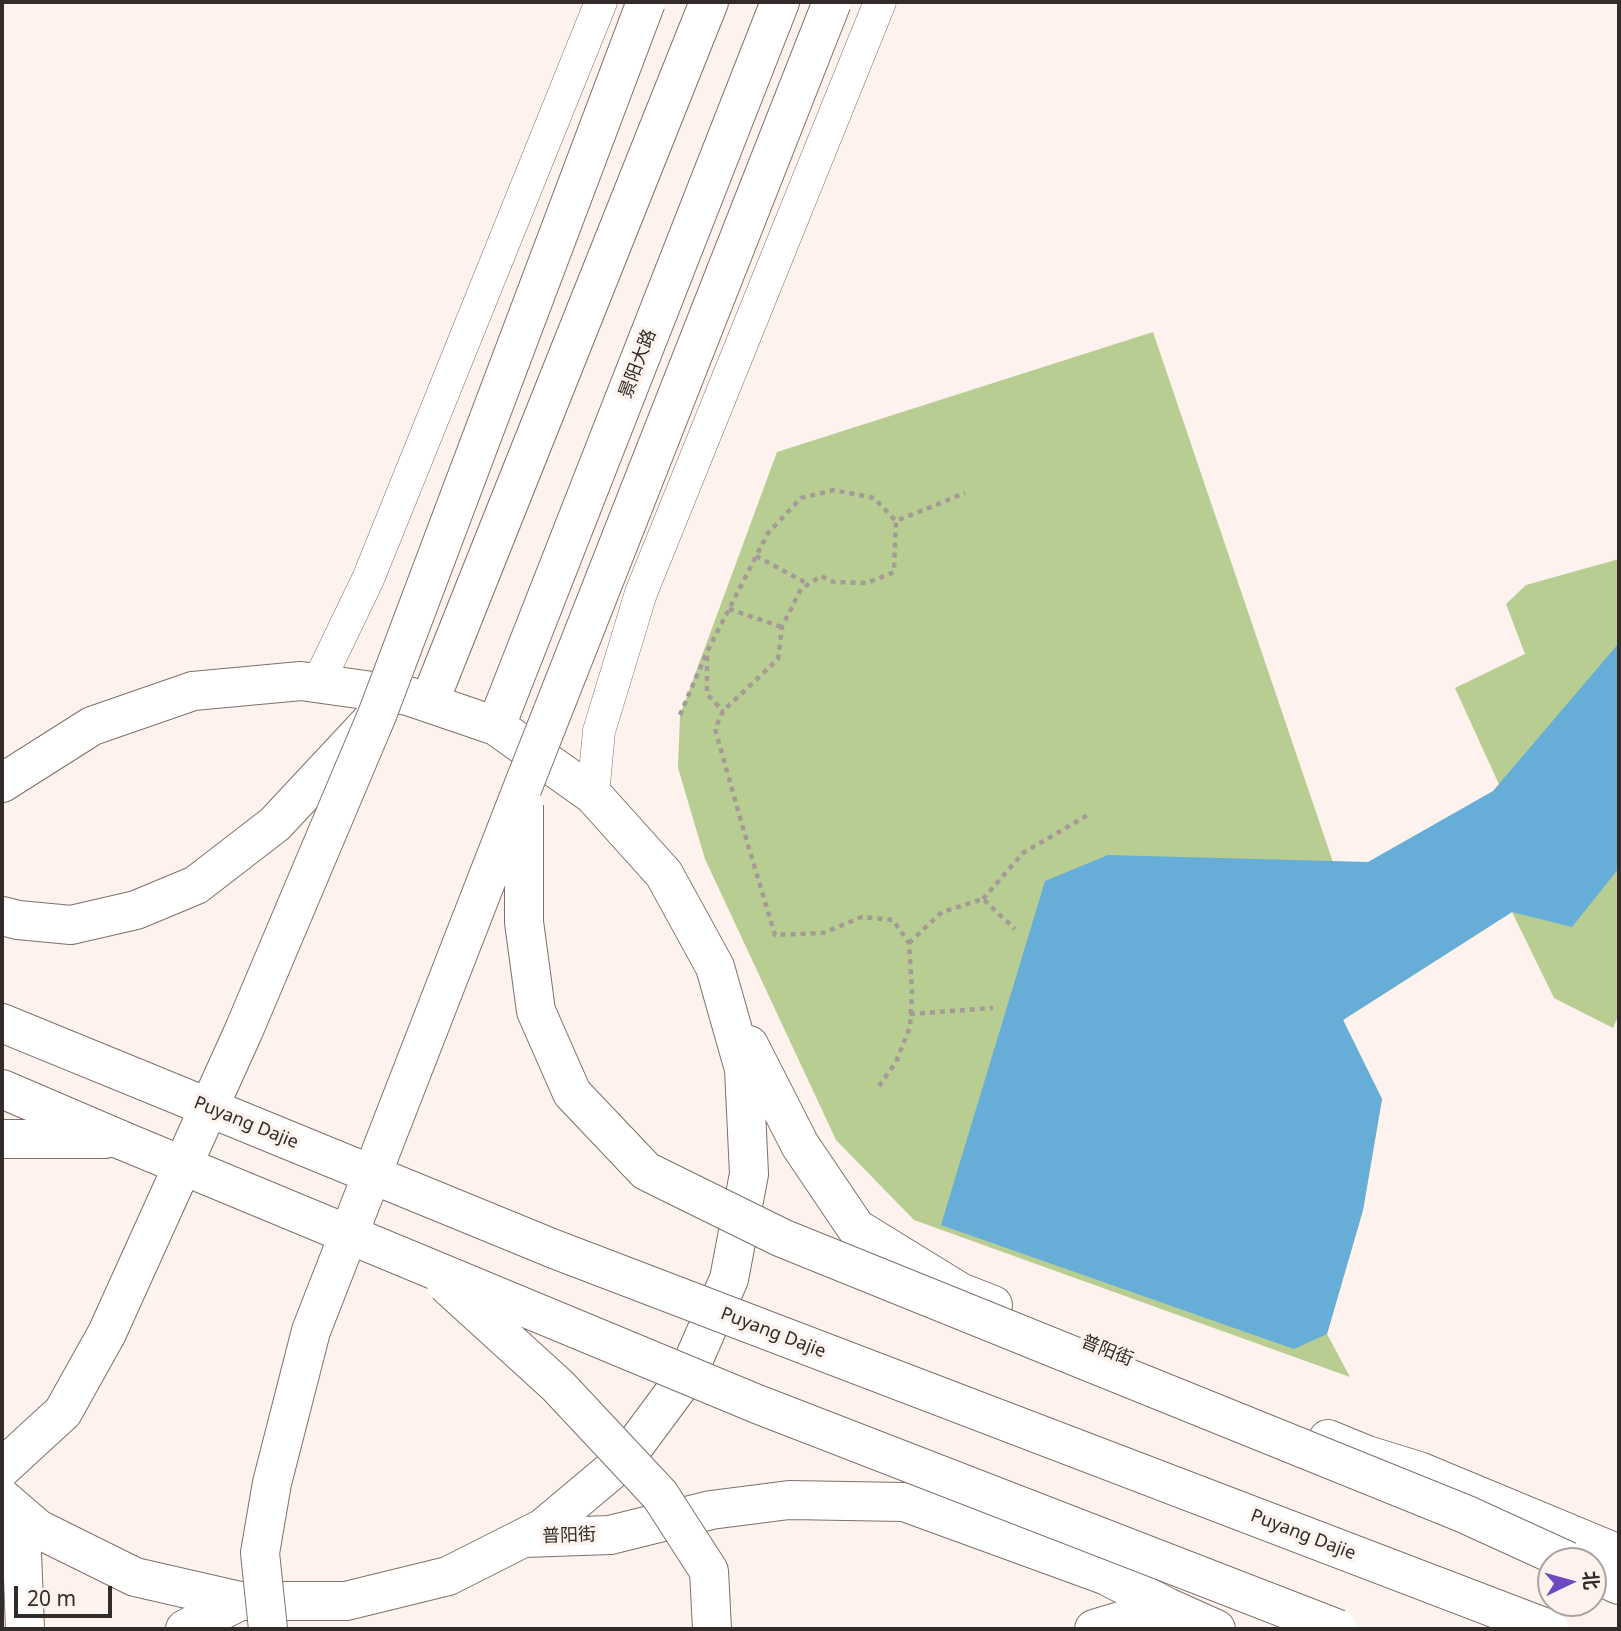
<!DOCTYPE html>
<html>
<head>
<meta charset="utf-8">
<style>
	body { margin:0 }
	#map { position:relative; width:1621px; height:1631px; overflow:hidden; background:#fdf2ed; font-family:"Noto Sans","Noto Sans SC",sans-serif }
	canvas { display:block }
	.frame { position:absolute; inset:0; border:4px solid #322b29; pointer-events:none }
	.north { position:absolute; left:1537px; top:1547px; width:70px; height:70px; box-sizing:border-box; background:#fdf2ed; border:2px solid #aca29f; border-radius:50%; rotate:85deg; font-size:19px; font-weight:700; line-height:28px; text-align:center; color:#322b29 }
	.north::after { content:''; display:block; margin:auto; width:24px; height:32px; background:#6d49c1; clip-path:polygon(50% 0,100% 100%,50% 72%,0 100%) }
	.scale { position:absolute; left:14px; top:1586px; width:98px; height:32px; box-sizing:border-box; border:4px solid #322b29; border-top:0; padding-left:9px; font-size:21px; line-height:24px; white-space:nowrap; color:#322b29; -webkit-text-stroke:5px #fdf2ed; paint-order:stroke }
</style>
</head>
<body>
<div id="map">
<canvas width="1621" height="1631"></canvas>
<div class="frame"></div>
<div class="north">北</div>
<div class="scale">20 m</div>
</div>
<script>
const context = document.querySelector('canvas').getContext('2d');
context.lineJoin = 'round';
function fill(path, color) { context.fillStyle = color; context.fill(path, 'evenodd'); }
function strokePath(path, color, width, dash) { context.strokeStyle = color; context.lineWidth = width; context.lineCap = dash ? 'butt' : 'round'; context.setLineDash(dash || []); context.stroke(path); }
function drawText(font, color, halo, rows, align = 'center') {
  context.font = font + ' "Noto Sans","Noto Sans SC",sans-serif'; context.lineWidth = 7; context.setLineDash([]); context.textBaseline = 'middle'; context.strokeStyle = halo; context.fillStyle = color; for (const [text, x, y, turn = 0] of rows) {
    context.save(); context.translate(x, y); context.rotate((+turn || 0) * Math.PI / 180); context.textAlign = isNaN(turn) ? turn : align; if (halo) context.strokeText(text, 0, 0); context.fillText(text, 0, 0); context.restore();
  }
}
const green = new Path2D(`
	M1153,332L1338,877L1432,843L1502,791L1455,688L1525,654L1506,604L1526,585L1619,559V1014L1613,1028L1554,998L1512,912L1343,1020L1382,1099L1363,1210L1327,1334L1350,1377L914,1220L836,1140L705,859L678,768L680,715L777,452Z`);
const water = new Path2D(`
	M1619,643V868L1572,927L1512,912L1343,1020L1382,1099L1363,1210L1327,1334L1294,1349L941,1225L1045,881L1108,855L1368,862L1493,791Z`);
const path = new Path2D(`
	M756,556L808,584
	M729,609L782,627
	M707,656V694L723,711
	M680,715L707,652L768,533L801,498L834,490L874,498L896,521
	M983,899L1023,853L1088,815
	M909,943L942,912L983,899L1015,929
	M910,1014L993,1008
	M879,1086L896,1062L910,1027L912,992L909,943L893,920L862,917L823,933L775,935L745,835L715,729L723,711L778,659L782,627L801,589L821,576L834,582L867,583L894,572L896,521L965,493`);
const minor = new Path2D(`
	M318,683L368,579L601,2
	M593,795L599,731L641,593L880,2`);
const major = new Path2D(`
	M429,703L709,2
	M496,726L780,2
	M2,783L92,726L193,691L301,681L408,696L496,726L593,795L664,874L715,967L744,1069L749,1174L729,1279L687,1375L624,1460L543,1528L448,1576L346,1601H240L135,1577L38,1529L2,1498
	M749,1045L800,1145L856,1228L960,1292L993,1305
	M1328,1439L1367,1455L1419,1471L1619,1554
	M17,1511L22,1552L25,1629
	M524,1538L610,1535L711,1510L789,1500L904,1502L1107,1576L1167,1607L1216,1629
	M185,1629L240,1601
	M1094,1629L1167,1607`);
const highway = new Path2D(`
	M2,916L18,920L71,925L136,910L196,885L275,824L373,719
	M2,1023L139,1079
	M2,1089L121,1140
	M2,1139H105
	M1593,1573L1619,1585`);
const highwayBridge = new Path2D(`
	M524,805V922L536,1011L572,1093L646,1171L782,1238L1465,1514L1568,1561
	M139,1079L554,1249L1549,1629
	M121,1140L757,1404L1338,1629
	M446,1284L558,1386L660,1495L709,1571L712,1629
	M2,1468L63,1412L107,1333L244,1030L377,715L646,2
	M268,1629L260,1553L272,1483L311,1331L524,784L832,2`);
const streetNames = [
	["景阳大路",638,364,-69],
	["Puyang Dajie",246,1123,22],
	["Puyang Dajie",773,1333,21],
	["普阳街",1107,1351,22],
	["Puyang Dajie",1303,1535,21],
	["普阳街",569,1536,-2]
];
fill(green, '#b8cd92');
fill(water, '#66add8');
strokePath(minor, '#7f7069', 33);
strokePath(major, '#7f7069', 40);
strokePath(highway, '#7f7069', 40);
strokePath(path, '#a49b97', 4.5, [5, 5]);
strokePath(minor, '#fff', 32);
strokePath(major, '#fff', 38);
strokePath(highway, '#fff', 38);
strokePath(highwayBridge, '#7f7069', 40, []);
strokePath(highwayBridge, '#fff', 38);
drawText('18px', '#322b29', '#fdf2ed', streetNames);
</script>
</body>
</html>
